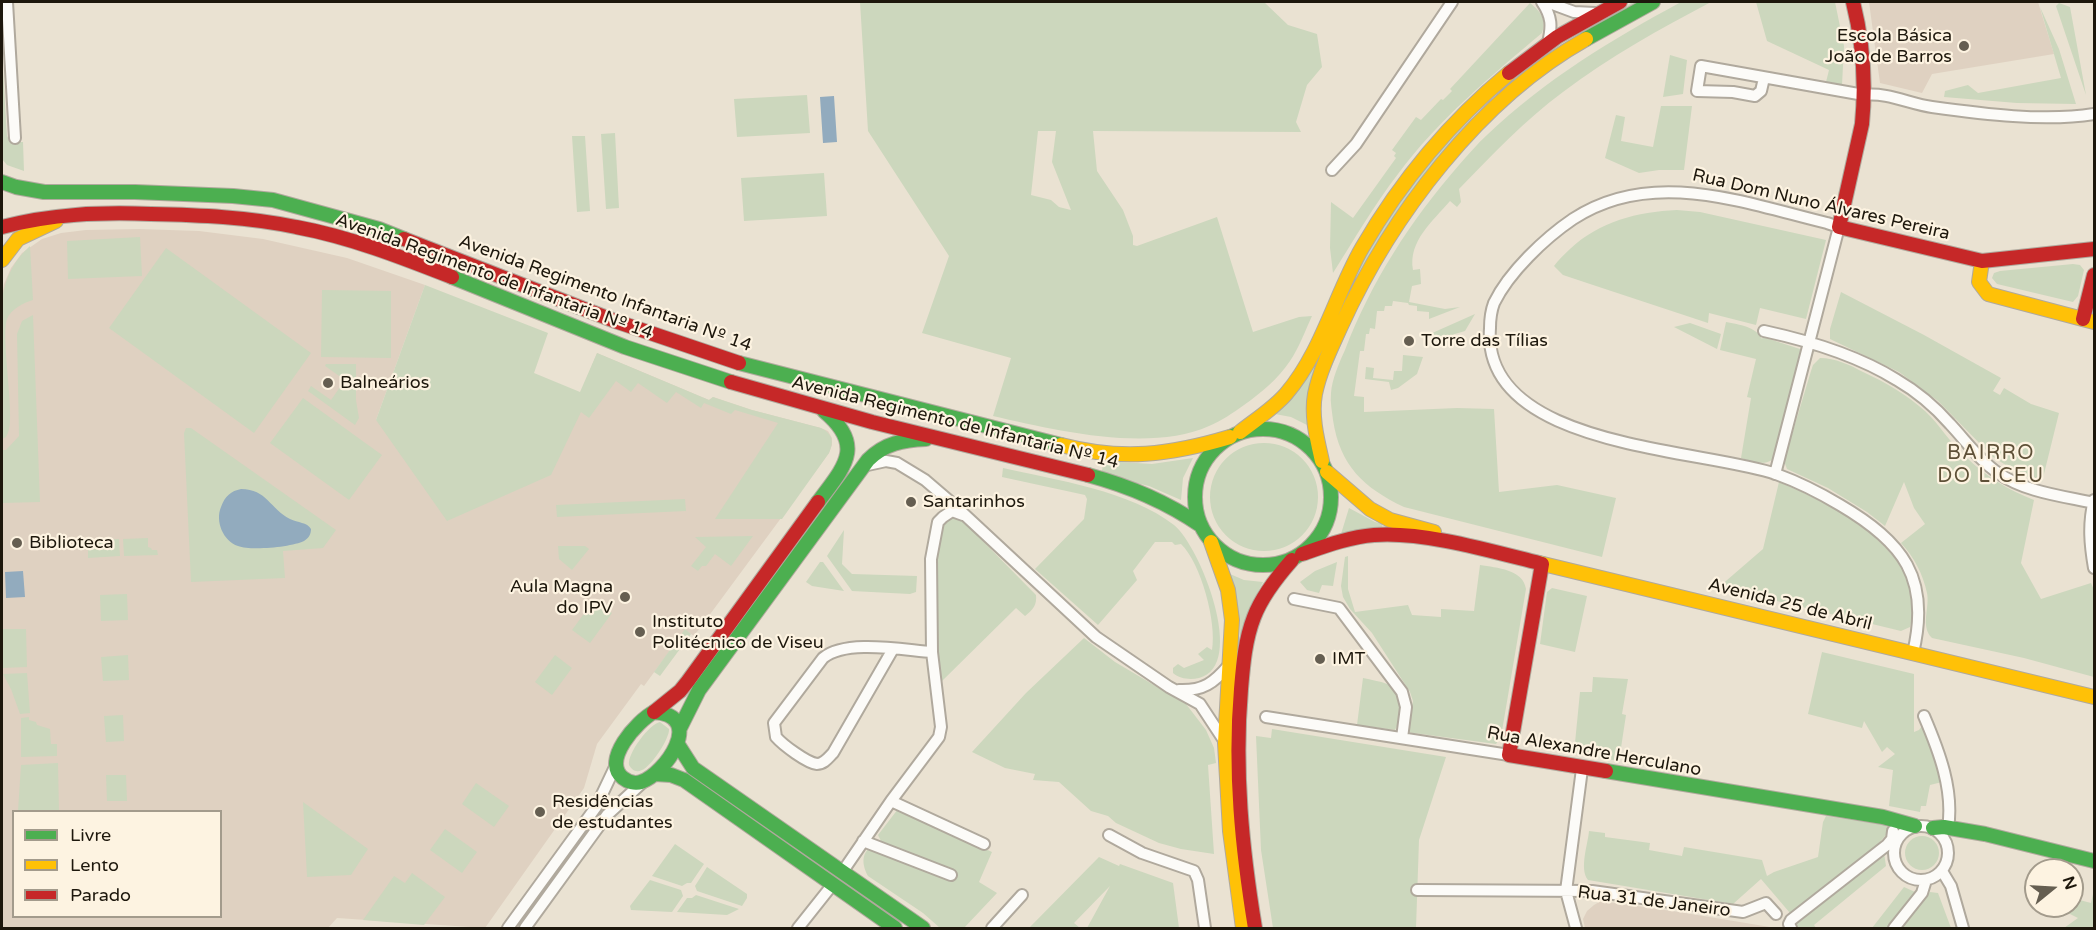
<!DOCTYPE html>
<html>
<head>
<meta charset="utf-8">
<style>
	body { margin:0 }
	#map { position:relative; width:2096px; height:930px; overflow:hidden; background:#eae2d2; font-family:"Varela Round",sans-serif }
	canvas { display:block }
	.frame { position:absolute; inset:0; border:3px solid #1d170c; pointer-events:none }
	.legend { position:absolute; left:12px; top:810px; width:210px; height:108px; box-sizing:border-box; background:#fdf3e1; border:2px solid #a39b8c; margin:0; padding:8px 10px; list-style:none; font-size:18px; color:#1d170c }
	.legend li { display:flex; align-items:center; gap:12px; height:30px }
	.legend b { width:30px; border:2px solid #a39b8c }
	.north { position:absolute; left:2024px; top:858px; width:60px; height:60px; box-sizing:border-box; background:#fdf3e1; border:2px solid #a39b8c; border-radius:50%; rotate:72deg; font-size:16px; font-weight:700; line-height:24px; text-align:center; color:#1d170c }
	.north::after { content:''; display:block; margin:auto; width:21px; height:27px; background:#655e51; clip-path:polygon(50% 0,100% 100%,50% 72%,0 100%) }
</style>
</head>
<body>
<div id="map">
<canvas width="2096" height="930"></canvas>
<div class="frame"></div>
<ul class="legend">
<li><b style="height:8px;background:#4caf50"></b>Livre</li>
<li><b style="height:8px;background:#ffc107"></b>Lento</li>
<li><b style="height:8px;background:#c62828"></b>Parado</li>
</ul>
<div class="north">N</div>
</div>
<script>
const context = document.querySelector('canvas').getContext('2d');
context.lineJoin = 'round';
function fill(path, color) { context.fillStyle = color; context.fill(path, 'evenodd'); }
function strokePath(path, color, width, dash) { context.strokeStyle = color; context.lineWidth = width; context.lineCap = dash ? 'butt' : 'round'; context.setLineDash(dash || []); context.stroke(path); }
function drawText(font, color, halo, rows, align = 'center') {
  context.font = font + ' "Varela Round",sans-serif'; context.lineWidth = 4.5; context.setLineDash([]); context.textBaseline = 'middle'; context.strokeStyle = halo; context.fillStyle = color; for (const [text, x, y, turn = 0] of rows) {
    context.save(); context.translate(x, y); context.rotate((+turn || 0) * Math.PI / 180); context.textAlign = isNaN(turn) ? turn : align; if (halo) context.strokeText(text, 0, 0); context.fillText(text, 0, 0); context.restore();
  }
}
const education = new Path2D(`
	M1869,2H2038L2054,54L1932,74L1922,93L1880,83Z
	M139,229L199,231L263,239L347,258L425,285L376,420L547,475L597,353L709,400L713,397L752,410L821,428L828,431L832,438V445L829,453L694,636L685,630L644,686L641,684L597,744L584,788L485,928L337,918L328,928H2V298L4,284L11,268L22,253L42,239L61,233L86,230ZM14,812H220V916H14Z
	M1601,901L1679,912L1776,928H1585L1583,919L1587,911L1594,905Z`);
const green = new Path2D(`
	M860,2H1264L1288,25L1317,34L1322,67L1307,85L1296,122L1301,132L1093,131L1097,171L1123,210L1133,236V245L1137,246L1217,217L1253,332L1299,317L1312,316C1305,331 1299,348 1290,361C1278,379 1261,393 1244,405C1233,413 1221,421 1209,426C1149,453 1054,430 993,416L1011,358L922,333L949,256L868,131ZM1038,131H1056L1052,162L1071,210L1059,207L1051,200L1031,195Z
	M1633,2H1640L1563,47L1398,211L1307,425L1291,417L1275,414C1297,374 1320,335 1343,295C1377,236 1413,177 1462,128C1513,77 1571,37 1633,2Z
	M1681,2H1711C1660,29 1609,57 1563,92C1525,120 1492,155 1459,189L1461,202L1457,207L1450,201C1433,221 1408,241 1413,270L1420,269L1421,284L1412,286L1409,302L1445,309L1460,307L1429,319V312L1417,311V306L1409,305L1408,303L1393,301L1392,306H1385L1384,311H1377L1375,329L1370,328L1369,334H1366L1364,351H1360L1354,396L1364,397V412L1457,408L1494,409L1499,492L1557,485L1616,498L1602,557L1404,507C1364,488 1340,466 1333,420C1332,411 1330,402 1331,393C1332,379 1339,363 1345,350C1371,282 1411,220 1459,165C1468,155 1477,144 1487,135C1546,79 1611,40 1681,2Z
	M1756,2H1835L1844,46L1842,85L1826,82L1829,70L1767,41Z
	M1530,3C1540,11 1547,19 1542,33C1491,76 1438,120 1398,174C1374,205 1354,240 1333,273L1330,248L1331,202L1353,218L1396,158L1394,156L1396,153L1392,150L1416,117L1421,120L1441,99L1443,100L1452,91L1450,89Z
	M2059,3L2070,7L2086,95L2056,6Z
	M2040,7L2059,49L2076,104L2017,103L1944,97L1945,91L1968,85L1978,93L2061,78Z
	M2,55L7,136L11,142H23L24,171L7,165L2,159Z
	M1670,55L1687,60L1683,94L1663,97Z
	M807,95L810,133L737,137L734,99Z
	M1661,106H1692L1684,170H1659L1639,173L1605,158L1616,115L1625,117L1621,141L1653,147Z
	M615,133L619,208L606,209L601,134Z
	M572,136H585L590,211L577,212Z
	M824,173L827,216L744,221L741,178Z
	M1677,210L1700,212L1826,240L1806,319L1760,308L1756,325L1709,313L1708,323L1587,283L1563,275L1554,266C1558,260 1564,255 1570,249C1600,221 1637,212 1677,210Z
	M140,237L142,276L68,279L67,241Z
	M30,246L33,300C23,303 11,309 7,319C2,334 10,389 10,409C10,418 11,429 6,437L2,439V298C6,277 14,260 30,246Z
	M166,248L311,353L254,433L109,328Z
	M2073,264L2080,265L2084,270L2078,296L2073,302L1997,284L1992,278L1994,273L2000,271Z
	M425,285L548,333L534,373L580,392L597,353L709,400L713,397L752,410L821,428C833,434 834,442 829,453L782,519H715L778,423L735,410L731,414L704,403L701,408L676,392L667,403L638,383L631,392L616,381L589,418L581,412L551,475L447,521L376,420Z
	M322,290L391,291V358L321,357Z
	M1841,292L1924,335L2001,378L1993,391L2000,395L2004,388L2031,404L2059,413L2042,482L2020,474L1993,457L1938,401L1899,372L1830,339V329Z
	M1475,314L1465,331L1438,339H1436V335L1430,334Z
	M33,315L40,502L2,503V450H6L19,436L17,334L22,321Z
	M1726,322C1740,325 1755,326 1762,339L1763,337L1800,349L1802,357L1800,364L1772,460C1762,466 1751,461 1741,458L1751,398L1747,397L1756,359L1720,350Z
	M1690,323L1721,334L1717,349L1674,327Z
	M1403,355L1423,357L1417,374L1398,388L1391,390L1389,382L1365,379L1366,367L1374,368L1373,378L1393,380L1394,371H1402Z
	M1820,358C1835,358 1850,365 1863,372C1885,382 1907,395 1925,411C1940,425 1950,443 1965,456C1985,476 2008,490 2034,500L2021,563L2041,599L2091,583L2094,590V677L2024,658L1932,638C1920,626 1930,608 1927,593C1923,574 1914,557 1901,543L1925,524L1914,508L1904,482L1885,526L1867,512L1828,488L1787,469L1784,461L1811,371L1813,365Z
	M326,364H356V400L359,418L355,425L308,391L311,386L331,400L345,380L325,366Z
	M303,398L382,455L349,500L270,443Z
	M186,428H191L336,530L323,548L283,551L285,578L191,582L184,433Z
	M1210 497a54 54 0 1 1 108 0a54 54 0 1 1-108 0Z
	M1193,458L1183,478L1181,500L1149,486L1101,475L1104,461L1152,464Z
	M1003,468C1056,480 1131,491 1174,525C1200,546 1248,666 1199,678C1190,680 1180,679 1173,673V668L1178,664L1184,668L1204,660L1198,654L1207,647L1212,650C1217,623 1201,563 1181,544L1175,545L1172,542H1155L1133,571L1137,580L1098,625L1035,569L1084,519L1087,499L1085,495L1002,477Z
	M1779,482C1833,504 1932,555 1910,627L1901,631L1719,587L1763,549Z
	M685,499L686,511L557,517L556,505Z
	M1349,508L1375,522L1383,524L1381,529L1341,534Z
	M952,516L961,519L1036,595C1037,605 1033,610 1025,616L1016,608L940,683C936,630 932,579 940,526Z
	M844,530L842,564L852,574L917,576L916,592L910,594L852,591L827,556Z
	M753,536L731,566L715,554L706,566H702L698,571L691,566L706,547L695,537Z
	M148,538V547L151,548L152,550H157L158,555L124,556L123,539Z
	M119,539L120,556L88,558V541Z
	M558,546H585L589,549L572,570L559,559Z
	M1348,556V589L1355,612L1408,605L1412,615L1441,617V609L1474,611L1480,565C1497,568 1523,569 1526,589L1501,737L1496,744L1406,732L1413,701L1410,692L1372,633L1350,609L1343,597L1341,586L1345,557Z
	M820,562H823L844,591L812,586L806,582Z
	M1337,562L1333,586L1322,585L1319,593L1307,590L1300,582L1315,571Z
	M1230,574L1244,580L1263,582L1252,604L1240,639L1239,618Z
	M1552,588L1587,596L1575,652L1540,644L1547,592Z
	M127,594L128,620L101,621L100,595Z
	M594,600L612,613L590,643L572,630Z
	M2,629H26L27,667L2,668Z
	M685,629L691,634L660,676L654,672Z
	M1084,638L1115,662L1186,704L1206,730L1214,748L1216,763L1208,765L1214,854L1181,849L1159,843L1116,823L1108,816L1091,811L1059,782L1033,780L1035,774L1005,768L972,752L1026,693Z
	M1822,652L1914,674V732L1919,730L1922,726L1926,728L1942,782L1930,785L1926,806H1921L1920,812L1889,806L1893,770L1878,767L1895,754L1887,747L1882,752L1864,721L1862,728L1808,714Z
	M128,655L129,680L103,681L101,657Z
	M555,655L572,668L552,695L535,682Z
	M27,673L30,713L20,714L11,689L3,674Z
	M1593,677L1628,679L1622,714L1626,715L1619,761L1574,753L1580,692H1592Z
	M1363,678C1371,680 1380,681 1387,684C1405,693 1404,715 1395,730L1357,725Z
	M123,715L124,741L106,742L104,716Z
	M29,717V720L36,722L37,725L50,729L51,744H57V756L21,757V718Z
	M660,722L669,729C670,738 651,767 642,770C636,773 632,770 629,765C627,754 649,724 660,722Z
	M1272,729L1446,757L1419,840L1416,928H1273L1261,850L1256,736L1271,738Z
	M58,763L59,811H18L21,765Z
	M106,775H126L127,801H107Z
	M476,783L509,806L494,827L462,804Z
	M303,802L368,849L351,875L307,877Z
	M898,809L992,852L979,882L997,893L964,928H940L923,913L868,876C863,867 860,854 871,847L951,879L956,874L882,843L878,835Z
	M1826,816L1884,825L1887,827L1888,833L1876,846L1790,913L1761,879L1733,904L1588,880C1579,869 1588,844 1589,831L1605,833V837L1650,843L1649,850L1682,856L1684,847L1762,860L1767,876L1774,872L1818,857L1823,822Z
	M445,829L477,852L462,873L430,850Z
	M1905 853a17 17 0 1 1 34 0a17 17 0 1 1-34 0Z
	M675,844L704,864L691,883H687L682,886L652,876Z
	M1884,853L1886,866L1814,925L1816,928H1797L1796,922Z
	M1099,857L1119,866L1120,864L1173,883L1179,928H1087L1110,886L1074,923L1080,928H1029Z
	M707,867L747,894V898L742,906L697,891L695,886Z
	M412,873L445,897L424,925L363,920L394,876L405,883Z
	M650,880L681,890L683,896L672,912L631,910L630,906Z
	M1904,887L1915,892L1888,928H1872Z
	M1930,892L1938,893L1951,928H1902Z
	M2093,894L2094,928H2064L2078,918L2068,913L2070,906H2072V898L2091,903Z
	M696,895L739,909L727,915L677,912L687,898H692Z`);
const water = new Path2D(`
	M834,96L837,142L823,143L820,97Z
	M241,489C267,489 270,509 290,519C298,523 307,522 311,529C311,534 309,538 304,541C292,547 251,551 238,546C223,541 215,521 221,507C225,496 231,491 241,489Z
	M23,571L25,597L6,598L5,572Z`);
const street = new Path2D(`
	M7,2L15,138
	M1542,2C1552,17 1552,26 1548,43
	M1547,2L1574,12L1595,13
	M1764,78L1761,91L1755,96L1733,92L1697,91L1701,66L1864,95C1887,92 1910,104 1932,107C1983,114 2044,122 2094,114
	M1332,170L1356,144L1452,2
	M1764,331C1810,341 1857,355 1897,380C1916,391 1935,407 1950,424C1966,441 1979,460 1998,473C2025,492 2062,496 2094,503
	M863,466L886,461L897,463L925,480L953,504L1096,637L1169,687L1200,704L1225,742
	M1775,474L1839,227L1827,223C1744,203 1652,167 1573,219C1545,238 1509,272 1494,303C1491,311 1490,320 1490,328C1481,448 1699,448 1776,474C1798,482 1820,493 1840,505C1903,542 1931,578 1913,653
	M2094,500C2088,524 2090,545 2094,568
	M1294,599L1339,608L1402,692L1406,707L1402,738
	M893,649L833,753C828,758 824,764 817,764C807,763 783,745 776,737L774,723L823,658C846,639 903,650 932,652
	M1179,690C1203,691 1214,683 1229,665
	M1924,716C1939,751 1954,790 1948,828
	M1266,717L1509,755
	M891,801L984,844
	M1894 853a27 27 0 1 1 54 0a27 27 0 1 1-54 0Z
	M1109,835L1142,853L1194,871L1198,880L1205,928
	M863,841L951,875
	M843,871L891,801L939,737L941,727L932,652L931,559L938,522L943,517L952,511L963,515
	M1942,871L1951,886L1963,928
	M1417,890L1592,891L1743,912L1766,903L1776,914
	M508,928L596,807L615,767
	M525,928L607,815L643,782
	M798,928L833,884
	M992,928L1022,895
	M1576,928L1566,891L1582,769
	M1791,928L1789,924L1791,920L1887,845L1892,839L1893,831
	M1894,928L1922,893L1926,880`);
const fast = new Path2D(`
	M1586,39L1653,2
	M2,182L16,187L44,192H135L233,196L273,200L379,229L404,239
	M452,277L625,347L731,382
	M739,363L1061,445
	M1195 497a68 68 0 1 1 136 0a68 68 0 1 1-136 0Z
	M1088,475C1129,486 1165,501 1200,525
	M818,502C844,467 866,446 824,411
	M654,712C707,716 664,775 641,782C635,784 628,782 623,778C601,761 637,721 654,712Z
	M680,728L699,690L868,460C885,443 903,440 926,439
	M677,743L693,768L923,928
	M1606,771L1883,817L1915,826
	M655,774L671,775L684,780L895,928
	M1933,828L1944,827L1985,834L2094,861`);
const slow = new Path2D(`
	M2,260L18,239L56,221
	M1982,261L1979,282L1988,294L2094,322
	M1240,432C1255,420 1273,409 1286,394C1322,352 1335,295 1362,248C1401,181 1450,122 1509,73
	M1061,445C1122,461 1170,455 1230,437
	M1322,461C1317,439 1311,416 1315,394C1320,370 1331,348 1341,326C1391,216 1479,99 1586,39
	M1327,472L1370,509L1390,520L1434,532
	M1211,542L1228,590L1232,620L1225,743L1230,831L1243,928
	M1539,563L2094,697`);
const jam = new Path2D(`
	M1853,2C1863,42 1866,83 1862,124L1839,227L1982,261L2094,249
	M1509,73L1557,37L1620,2
	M2,227C52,214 100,212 151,214C199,215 248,217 296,227C350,237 401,257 452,277
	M404,239L615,321L739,363
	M2083,319L2094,275
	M731,382L872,422L1088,475
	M1302,554C1325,546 1349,537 1374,535C1423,531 1491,551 1539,563
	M1542,564L1509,755L1606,771
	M654,712L680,691L688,681L818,502
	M1255,928C1242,849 1234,770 1241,689C1243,665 1245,640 1254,617C1262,596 1277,577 1292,560`);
const markers = [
	[1964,46,6,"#655e51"],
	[1409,341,6,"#655e51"],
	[328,383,6,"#655e51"],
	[911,502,6,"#655e51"],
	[17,543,6,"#655e51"],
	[625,597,6,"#655e51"],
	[640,632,6,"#655e51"],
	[1320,659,6,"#655e51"],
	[540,812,6,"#655e51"]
];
const poiNames = [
	["Escola Básica",1952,36,"right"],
	["João de Barros",1952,57,"right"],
	["Torre das Tílias",1421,341],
	["Balneários",340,383],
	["Santarinhos",923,502],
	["Biblioteca",29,543],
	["Aula Magna",613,587,"right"],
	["do IPV",613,608,"right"],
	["Instituto",652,622],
	["Politécnico de Viseu",652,643],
	["IMT",1332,659],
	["Residências",552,802],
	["de estudantes",552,823]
];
const streetNames = [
	["Rua Dom Nuno Álvares Pereira",1821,205,13],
	["Avenida Regimento de Infantaria Nº 14",494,277,20],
	["Avenida Regimento Infantaria Nº 14",605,294,20],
	["Avenida Regimento de Infantaria Nº 14",955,423,14],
	["Avenida 25 de Abril",1790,605,14],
	["Rua Alexandre Herculano",1594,752,10],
	["Rua 31 de Janeiro",1654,902,7]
];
const neighbourhoodNames = [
	["BAIRRO",1991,454],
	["DO LICEU",1991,477]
];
fill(education, '#dfd1c1');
fill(green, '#ccd7bd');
fill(water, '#92abbe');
strokePath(street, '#b0a99d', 14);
strokePath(fast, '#b0a99d', 16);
strokePath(slow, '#b0a99d', 16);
strokePath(jam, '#b0a99d', 16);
strokePath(street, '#fcfbf8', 10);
strokePath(fast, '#4caf50', 14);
strokePath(slow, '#ffc107', 14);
strokePath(jam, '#c62828', 14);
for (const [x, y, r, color] of markers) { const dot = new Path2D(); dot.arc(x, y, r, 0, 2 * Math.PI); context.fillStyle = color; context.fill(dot); strokePath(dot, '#fdf3e1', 2); }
drawText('18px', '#1d170c', '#fdf3e1', poiNames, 'left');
drawText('18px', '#1d170c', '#fdf3e1', streetNames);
context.letterSpacing = '1.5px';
drawText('20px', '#5e5037', '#fdf3e1', neighbourhoodNames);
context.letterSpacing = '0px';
</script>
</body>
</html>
